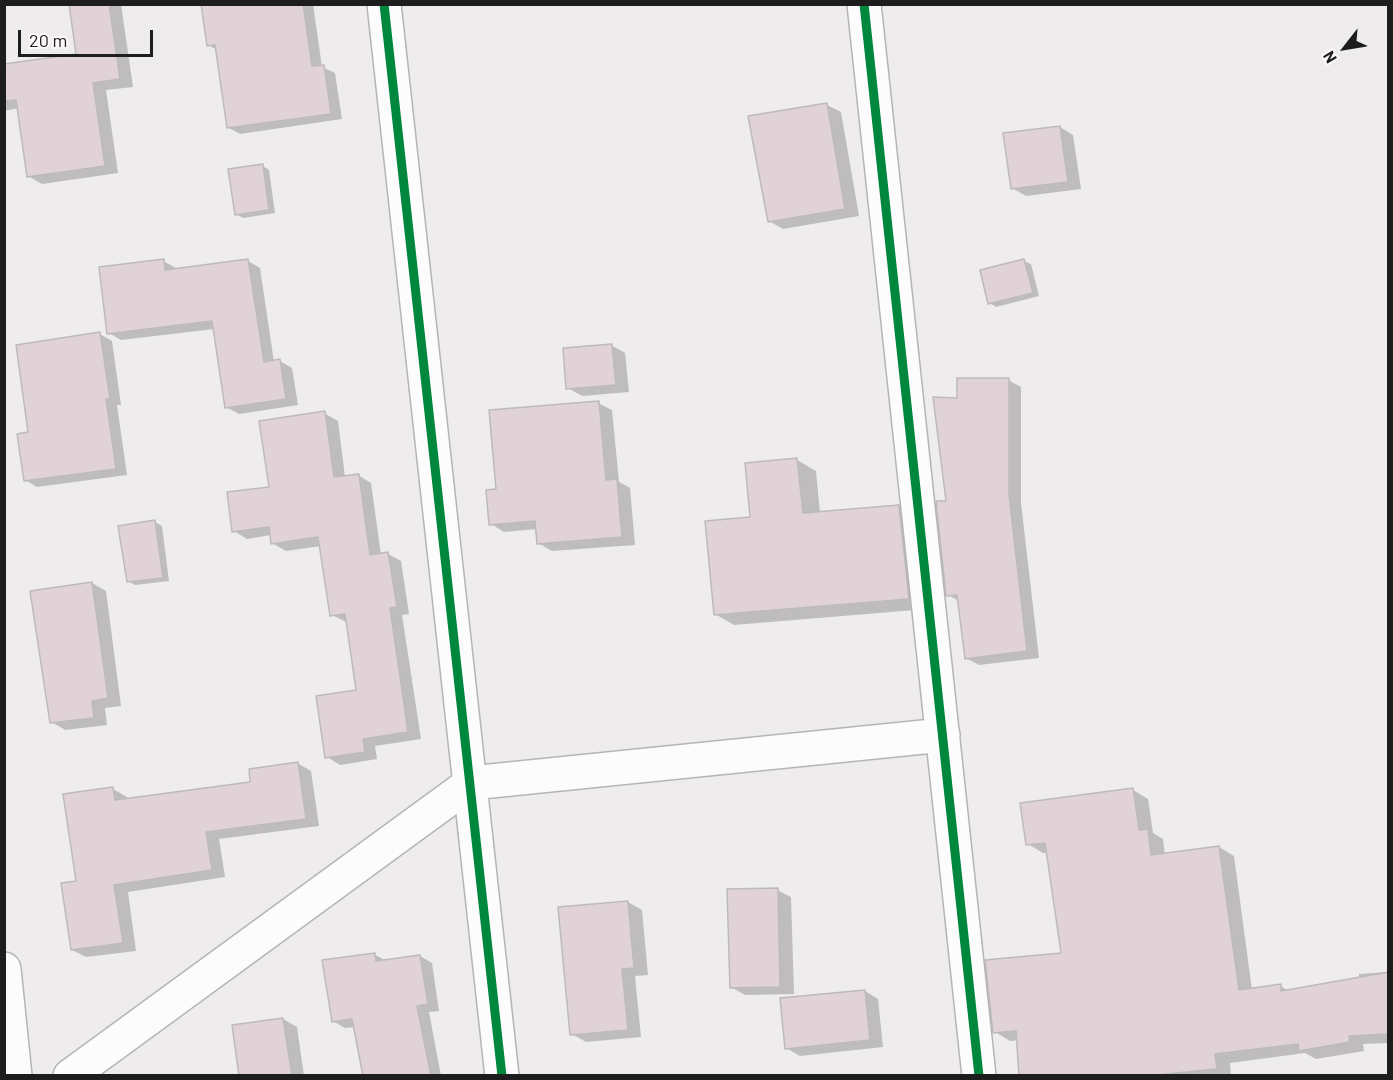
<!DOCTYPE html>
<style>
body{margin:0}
#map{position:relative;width:1393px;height:1080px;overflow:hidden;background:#eeeced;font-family:Barlow,sans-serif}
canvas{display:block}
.frame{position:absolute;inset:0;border:6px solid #1e1d1e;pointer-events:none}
.north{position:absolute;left:1315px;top:18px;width:60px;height:60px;-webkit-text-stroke:4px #fcf8fb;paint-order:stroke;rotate:239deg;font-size:16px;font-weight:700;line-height:24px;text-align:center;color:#1e1d1e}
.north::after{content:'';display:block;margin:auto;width:21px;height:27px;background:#1e1d1e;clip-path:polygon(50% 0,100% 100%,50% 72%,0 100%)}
.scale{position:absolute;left:18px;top:30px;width:135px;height:27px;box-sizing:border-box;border:3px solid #1e1d1e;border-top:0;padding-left:8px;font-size:18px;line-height:21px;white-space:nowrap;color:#1e1d1e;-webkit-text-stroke:4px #fcf8fb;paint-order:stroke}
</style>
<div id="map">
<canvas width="1393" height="1080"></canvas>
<div class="frame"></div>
<div class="north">N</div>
<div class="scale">20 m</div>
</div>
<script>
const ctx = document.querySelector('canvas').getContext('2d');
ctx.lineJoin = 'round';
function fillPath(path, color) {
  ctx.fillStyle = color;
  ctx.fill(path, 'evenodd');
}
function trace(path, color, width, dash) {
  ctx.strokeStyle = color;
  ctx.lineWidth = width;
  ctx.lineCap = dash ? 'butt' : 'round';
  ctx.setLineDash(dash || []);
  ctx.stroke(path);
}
fillPath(new Path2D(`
 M 70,4 L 121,4 L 133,87 L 106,90 L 118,173 L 42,184 L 28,176 L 19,108 L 4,111 L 4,66 L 78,55 Z
 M 202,4 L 313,4 L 322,67 L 335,73 L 342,119 L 240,134 L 229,128 L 217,50 L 208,45 Z
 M 827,105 L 841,112 L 859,216 L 783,229 L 769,221 Z
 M 1060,127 L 1073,135 L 1081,189 L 1026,196 L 1012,188 Z
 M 263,166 L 269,170 L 275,213 L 243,218 L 236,214 Z
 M 163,261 L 176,268 L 176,270 L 248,261 L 260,268 L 274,362 L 280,361 L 292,368 L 298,405 L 239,414 L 226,407 L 214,329 L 121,340 L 109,333 Z
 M 1024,261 L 1031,264 L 1039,296 L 996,307 L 990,303 Z
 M 100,334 L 112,341 L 121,405 L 117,405 L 127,475 L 37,487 L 25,480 L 30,433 Z
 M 611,345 L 625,353 L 629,392 L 582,396 L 568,388 Z
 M 1008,380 L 1021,387 L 1021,503 L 1039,658 L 979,665 L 966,658 L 959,601 L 948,595 L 947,502 L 958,399 Z
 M 598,403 L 612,410 L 619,482 L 630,488 L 635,545 L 552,551 L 538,543 L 537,529 L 504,532 L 491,524 L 498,490 Z
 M 324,413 L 338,421 L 345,477 L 358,475 L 371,483 L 381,555 L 388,554 L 401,561 L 409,614 L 402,615 L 421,739 L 375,746 L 377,759 L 340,765 L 327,757 L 357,692 L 348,623 L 332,615 L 321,546 L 286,551 L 272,543 L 271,535 L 247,539 L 234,531 L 270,488 Z
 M 797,460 L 816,471 L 820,513 L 898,506 L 918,517 L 927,609 L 734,625 L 715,614 L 752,518 Z
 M 155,522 L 162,526 L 169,581 L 135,585 L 128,581 Z
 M 92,583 L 106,591 L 121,706 L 105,708 L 107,725 L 65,730 L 52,722 Z
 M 297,763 L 311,771 L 319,826 L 219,839 L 225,877 L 128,892 L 136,951 L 86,957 L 72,950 L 77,882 L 113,789 L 127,797 L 127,800 L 252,783 Z
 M 1133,790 L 1148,799 L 1153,833 L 1163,839 L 1165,855 L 1219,847 L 1234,856 L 1252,990 L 1280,986 L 1289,991 L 1359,978 L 1359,974 L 1388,972 L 1388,1043 L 1363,1044 L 1364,1051 L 1316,1059 L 1305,1053 L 1230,1063 L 1231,1076 L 1021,1076 L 1018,1040 L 1010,1041 L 995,1032 L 1063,954 L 1048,852 L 1043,853 L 1028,844 Z
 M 777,890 L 791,897 L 794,994 L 745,995 L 731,987 Z
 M 628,902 L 642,910 L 648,975 L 635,976 L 641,1037 L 586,1042 L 572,1034 Z
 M 374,954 L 386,961 L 420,956 L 432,963 L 439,1011 L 429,1012 L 441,1076 L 364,1076 L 355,1027 L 345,1028 L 333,1021 Z
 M 865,991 L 878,999 L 883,1047 L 800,1056 L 786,1048 Z
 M 283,1019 L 297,1027 L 304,1076 L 240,1076 Z`), '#0003');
const building = new Path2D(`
 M 69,4 L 109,4 L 120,79 L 93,83 L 105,166 L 27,177 L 16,100 L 4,101 L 4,64 L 76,54 Z
 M 201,4 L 303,4 L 312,66 L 324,65 L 331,114 L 227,128 L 215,45 L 207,46 Z
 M 827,103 L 845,209 L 768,222 L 748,116 Z
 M 1060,126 L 1068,182 L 1011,189 L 1003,133 Z
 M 263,164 L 269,210 L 235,215 L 228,169 Z
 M 164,259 L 165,270 L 248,259 L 264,362 L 280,359 L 286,399 L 225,408 L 212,321 L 107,334 L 99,267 Z
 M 1024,259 L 1033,293 L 988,304 L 980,270 Z
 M 100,332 L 110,399 L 106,399 L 116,469 L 24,481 L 17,434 L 28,432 L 16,345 Z
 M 612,344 L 616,385 L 566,389 L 563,348 Z
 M 957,378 L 1009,378 L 1009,495 L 1027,651 L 965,659 L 957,595 L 946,596 L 936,501 L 946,501 L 933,397 L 957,398 Z
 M 599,401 L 606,480 L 617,479 L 622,537 L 537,544 L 535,521 L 489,525 L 486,490 L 496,489 L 489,410 Z
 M 325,411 L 334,477 L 359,474 L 370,555 L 388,552 L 397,607 L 390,608 L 408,732 L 363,739 L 365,752 L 325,758 L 316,696 L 356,690 L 345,614 L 330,616 L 318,537 L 271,544 L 269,527 L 232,532 L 227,492 L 269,487 L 259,421 Z
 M 797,458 L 803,513 L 899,505 L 909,599 L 714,615 L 705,521 L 750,517 L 745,463 Z
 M 155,520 L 163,578 L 127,582 L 118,526 Z
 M 92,582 L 108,698 L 92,701 L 94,718 L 50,723 L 30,591 Z
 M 298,762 L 306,819 L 206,832 L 212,870 L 114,885 L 123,943 L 71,950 L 61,883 L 76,881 L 63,794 L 113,787 L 115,800 L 250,782 L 249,769 Z
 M 1133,788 L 1139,830 L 1148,829 L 1151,855 L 1219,846 L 1239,990 L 1281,984 L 1281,991 L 1389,972 L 1389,1034 L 1349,1036 L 1350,1042 L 1299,1051 L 1298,1044 L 1215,1054 L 1217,1069 L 1146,1076 L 1019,1076 L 1016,1031 L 993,1033 L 985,960 L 1061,953 L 1045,843 L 1026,845 L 1020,803 Z
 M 778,888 L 780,987 L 730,988 L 727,889 Z
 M 628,901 L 634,968 L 622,969 L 628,1030 L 570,1035 L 558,907 Z
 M 375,953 L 376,961 L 420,955 L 428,1004 L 417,1006 L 431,1076 L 363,1076 L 352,1019 L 332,1022 L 322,960 Z
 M 865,990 L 870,1040 L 785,1049 L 780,998 Z
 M 283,1018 L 292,1076 L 239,1076 L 232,1025 Z`);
fillPath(building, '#e0d2d6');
trace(building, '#bcbabc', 1.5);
const street = new Path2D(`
 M 384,4 L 502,1076
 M 864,4 L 979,1076
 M 4,969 L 15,1076
 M 70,1076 L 471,783 L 943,735`);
trace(street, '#b6b4b5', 36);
trace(street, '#fcfcfc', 33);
trace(new Path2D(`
 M 384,4 L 502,1076
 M 864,4 L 979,1076`), '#00873e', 9);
</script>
